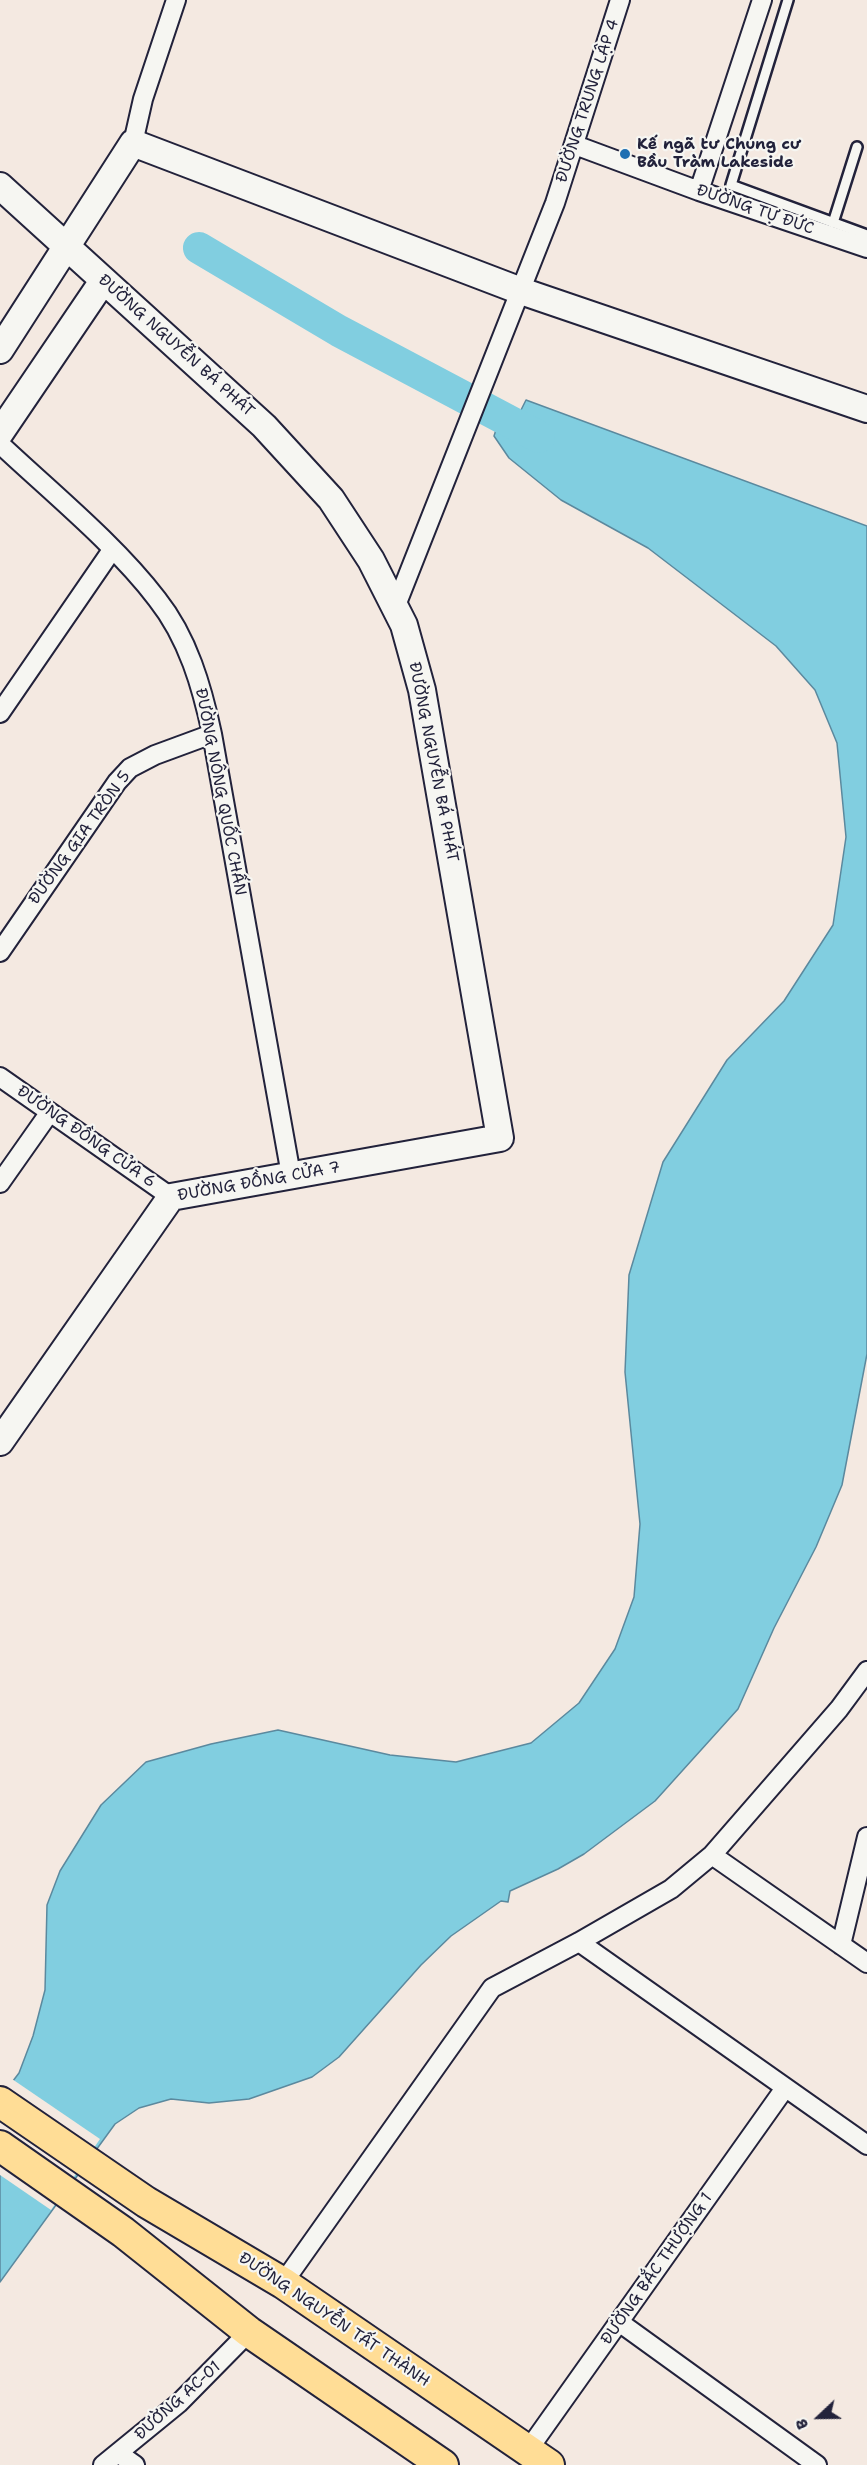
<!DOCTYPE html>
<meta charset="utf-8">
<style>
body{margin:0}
#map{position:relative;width:867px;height:2465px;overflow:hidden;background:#f4e9e1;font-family:"Shantell Sans",sans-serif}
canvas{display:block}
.north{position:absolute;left:789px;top:2387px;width:60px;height:60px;-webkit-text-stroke:4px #f6f6f2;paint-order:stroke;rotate:248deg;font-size:16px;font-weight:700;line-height:24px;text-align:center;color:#22223b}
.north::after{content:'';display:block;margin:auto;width:21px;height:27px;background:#22223b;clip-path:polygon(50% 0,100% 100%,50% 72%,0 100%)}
</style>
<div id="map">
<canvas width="867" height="2465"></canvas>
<div class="north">B</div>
</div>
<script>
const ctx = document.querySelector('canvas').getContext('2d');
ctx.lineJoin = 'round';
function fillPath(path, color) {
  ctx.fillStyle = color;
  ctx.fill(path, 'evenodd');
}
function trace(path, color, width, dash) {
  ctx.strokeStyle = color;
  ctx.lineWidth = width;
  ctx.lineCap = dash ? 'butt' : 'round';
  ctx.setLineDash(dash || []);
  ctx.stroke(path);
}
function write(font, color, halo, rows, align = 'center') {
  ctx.font = font + ' "Shantell Sans",sans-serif';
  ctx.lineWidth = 4.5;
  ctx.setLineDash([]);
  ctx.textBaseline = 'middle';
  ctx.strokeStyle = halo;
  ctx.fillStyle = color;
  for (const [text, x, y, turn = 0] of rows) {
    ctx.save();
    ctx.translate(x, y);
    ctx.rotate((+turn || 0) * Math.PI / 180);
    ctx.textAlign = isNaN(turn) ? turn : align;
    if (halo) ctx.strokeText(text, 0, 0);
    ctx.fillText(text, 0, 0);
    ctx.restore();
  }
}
const water = new Path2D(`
 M 526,400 L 867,526 L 867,1354 L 842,1485 L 816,1547 L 774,1628 L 738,1709 L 655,1801 L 584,1854 L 558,1869 L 510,1891 L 508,1902 L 501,1901 L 451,1936 L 421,1965 L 339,2057 L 312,2077 L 249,2099 L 209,2103 L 171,2099 L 139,2108 L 115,2124 L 0,2282 L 0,2098 L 19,2073 L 33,2036 L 45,1990 L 47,1905 L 60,1871 L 101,1805 L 146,1762 L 211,1744 L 278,1730 L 390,1755 L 456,1762 L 531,1743 L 579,1703 L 615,1649 L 634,1597 L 640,1524 L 625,1372 L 629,1275 L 663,1162 L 727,1060 L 784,1001 L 833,925 L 846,837 L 837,743 L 815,690 L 776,646 L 648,548 L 561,500 L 509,458 L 494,436 L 502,411 L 521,410 Z`);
fillPath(water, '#81cee0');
trace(water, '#5b899e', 1.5);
fillPath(new Path2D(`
 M 12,2079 L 100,2139 L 51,2210 L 0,2175 L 0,2096 Z`), '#f4e9e1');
trace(new Path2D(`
 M 199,248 L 339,331 L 539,437`), '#81cee0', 32);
const lane = new Path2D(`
 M 788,0 L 731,185 L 867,235
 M 833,223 L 857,147`);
const street = new Path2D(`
 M 133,143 L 143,99 L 176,0
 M 575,145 L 699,191 L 867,248
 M 699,191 L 762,0
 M 0,444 C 51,492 115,544 157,599 C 188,638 202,687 212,734 L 291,1175
 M 395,608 L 555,203 L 620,0
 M 0,713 L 112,550
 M 0,952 L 117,782 L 130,768 L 155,755 L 212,734
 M 0,1077 L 171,1197
 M 0,1183 L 50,1112
 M 712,1855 L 867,1963
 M 579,1942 L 867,2145
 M 841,1945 L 867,1837
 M 283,2283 L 492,1988 L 579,1942 L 671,1889 L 712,1855 L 839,1709 L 867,1671
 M 619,2322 L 817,2465
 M 528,2450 L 785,2088
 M 118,2453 L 135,2465
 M 103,2465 L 179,2403 L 249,2332`);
const secondary = new Path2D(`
 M 0,186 L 264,426 L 331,499 L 371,560 L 404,625 L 422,690 L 500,1138 L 171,1197 L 0,1442
 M 0,350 L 133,143 L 521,291 L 867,409
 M 0,433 L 103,281`);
const primary = new Path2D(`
 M 0,2102 L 146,2202 L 283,2283 L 549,2465
 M 0,2146 L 123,2232 L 249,2332 L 443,2465`);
trace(lane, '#22223b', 14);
trace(street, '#22223b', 22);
trace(secondary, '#22223b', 30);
trace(primary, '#22223b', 34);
trace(lane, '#f6f6f2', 9);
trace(street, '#f6f6f2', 18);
trace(secondary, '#f6f6f2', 26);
trace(primary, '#ffdd96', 30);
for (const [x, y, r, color] of [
 [625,154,6,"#1f6fb2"]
]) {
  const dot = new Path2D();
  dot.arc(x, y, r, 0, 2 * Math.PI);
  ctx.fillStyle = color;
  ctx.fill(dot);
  trace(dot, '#f6f6f2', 2);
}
write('16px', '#22223b', '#f6f6f2', [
 ["ĐƯỜNG TRUNG LẬP 4",588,101,-72],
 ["ĐƯỜNG TỰ ĐỨC",755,210,19],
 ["ĐƯỜNG NGUYỄN BÁ PHÁT",176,346,42],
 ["ĐƯỜNG NGUYỄN BÁ PHÁT",433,762,79],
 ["ĐƯỜNG NÔNG QUỐC CHẤN",220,792,79],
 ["ĐƯỜNG GIA TRÒN 5",80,838,-54],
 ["ĐƯỜNG ĐỒNG CỬA 6",86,1137,35],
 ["ĐƯỜNG ĐỒNG CỬA 7",259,1182,-10],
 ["ĐƯỜNG BẮC THƯỢNG 1",657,2269,-55],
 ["ĐƯỜNG NGUYỄN TẤT THÀNH",334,2320,34],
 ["ĐƯỜNG AC-01",178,2401,-42]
]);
write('bold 16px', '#22223b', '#f6f6f2', [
 ["Kế ngã tư Chung cư",637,145],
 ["Bầu Tràm Lakeside",637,163]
], 'left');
</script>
